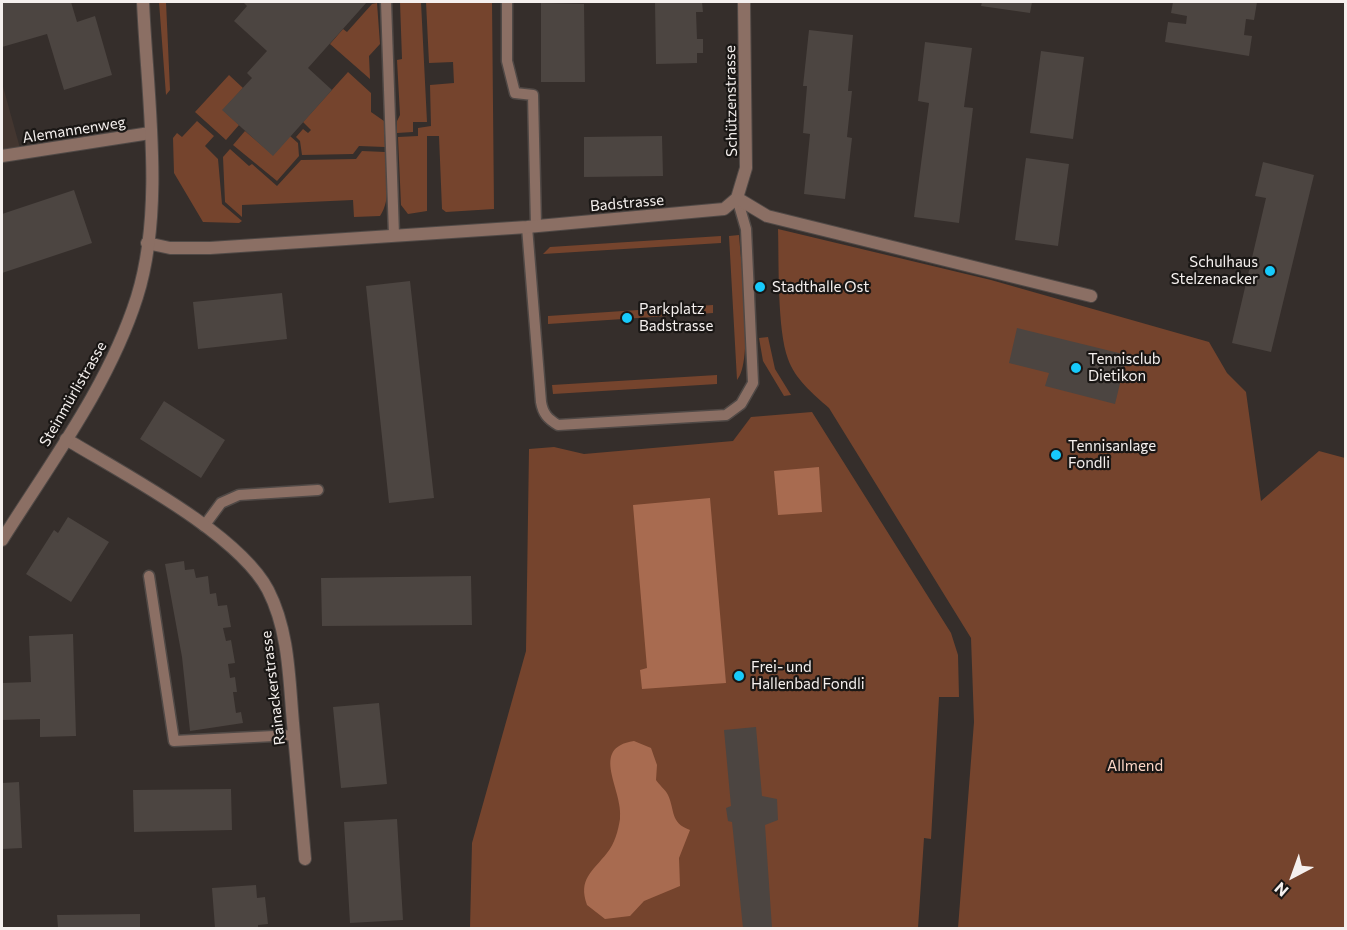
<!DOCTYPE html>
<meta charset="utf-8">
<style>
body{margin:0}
#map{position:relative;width:1347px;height:930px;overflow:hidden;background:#352e2b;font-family:Commissioner,sans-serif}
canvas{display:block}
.frame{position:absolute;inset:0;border:3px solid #f5f0ee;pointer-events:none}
.north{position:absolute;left:1263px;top:846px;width:60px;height:60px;-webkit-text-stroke:4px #1a1715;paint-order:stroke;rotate:221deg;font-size:16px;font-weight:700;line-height:24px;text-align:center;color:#f5f0ee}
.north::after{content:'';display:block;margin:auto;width:21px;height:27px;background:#f5f0ee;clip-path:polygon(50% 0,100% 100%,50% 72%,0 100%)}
</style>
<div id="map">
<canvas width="1347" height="930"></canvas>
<div class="frame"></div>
<div class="north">N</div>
</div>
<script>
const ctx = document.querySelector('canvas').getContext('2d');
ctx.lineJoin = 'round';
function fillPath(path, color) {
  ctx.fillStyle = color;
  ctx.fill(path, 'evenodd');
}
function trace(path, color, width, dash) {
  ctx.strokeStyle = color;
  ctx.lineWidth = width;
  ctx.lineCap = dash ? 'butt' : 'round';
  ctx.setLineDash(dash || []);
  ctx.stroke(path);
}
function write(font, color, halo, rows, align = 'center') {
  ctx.font = font + ' Commissioner,sans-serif';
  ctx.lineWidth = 4.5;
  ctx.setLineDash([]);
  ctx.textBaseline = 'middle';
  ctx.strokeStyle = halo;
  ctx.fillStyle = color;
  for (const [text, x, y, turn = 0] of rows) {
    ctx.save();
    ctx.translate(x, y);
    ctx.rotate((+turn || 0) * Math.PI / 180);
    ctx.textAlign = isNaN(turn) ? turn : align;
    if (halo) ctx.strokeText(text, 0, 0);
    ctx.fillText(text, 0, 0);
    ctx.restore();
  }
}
fillPath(new Path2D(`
 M 2,83 L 20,148 L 2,151 Z`), '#433630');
fillPath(new Path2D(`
 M 159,2 L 166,2 L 170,90 L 166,95 Z
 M 400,2 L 421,2 L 427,122 L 413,122 L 413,132 L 397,133 L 397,121 L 400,115 L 397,60 L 402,59 Z
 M 426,2 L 492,2 L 494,209 L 446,212 L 442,209 L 439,136 L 427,136 L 427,211 L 408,214 L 401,205 L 398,137 L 418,136 L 418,128 L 431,126 L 430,85 L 454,83 L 453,62 L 429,63 Z
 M 377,3 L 380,44 L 369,56 L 370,79 L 330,44 L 343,29 L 347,32 L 372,4 Z
 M 348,72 L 371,93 L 371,112 L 384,121 L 385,147 L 359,146 L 353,154 L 302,155 L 300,141 L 296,137 L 303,129 L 308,133 L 311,130 L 303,122 Z
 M 229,75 L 243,88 L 223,110 L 239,125 L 226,140 L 195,112 Z
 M 197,121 L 214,136 L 205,146 L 218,159 L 222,204 L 242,221 L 239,223 L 203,222 L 174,173 L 173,138 L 177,133 L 182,137 Z
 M 245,131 L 273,155 L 290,136 L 298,143 L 299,156 L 277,181 L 233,145 Z
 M 230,149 L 249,166 L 252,164 L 277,186 L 301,160 L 356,159 L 362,151 L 385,152 C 386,172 392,199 380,216 L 354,217 L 353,200 L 242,205 L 242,217 L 225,202 L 223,157 Z
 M 778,229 L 991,280 L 1209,342 L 1227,373 L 1246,392 L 1261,501 L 1319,451 L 1345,458 L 1345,928 L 958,928 L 974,722 L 971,638 L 829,408 C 813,394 795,379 788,359 C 777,330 779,262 778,229 Z
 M 739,235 C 741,263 754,362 737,380 L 729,236 Z
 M 721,236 L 721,243 L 543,254 L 550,247 Z
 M 713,305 L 713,313 L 548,324 L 548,316 Z
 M 768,337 L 775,369 L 791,395 L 784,396 L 763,361 L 759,338 Z
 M 717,375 L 717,384 L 553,394 L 552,385 Z
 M 812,412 L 951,633 L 958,655 L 959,697 L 939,697 L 931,839 L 924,838 L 918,928 L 470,928 L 472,843 L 526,651 L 529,449 L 554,447 L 584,454 L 733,441 L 751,417 Z`), '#75442d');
fillPath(new Path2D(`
 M 819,467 L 822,512 L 778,515 L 774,471 Z
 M 710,498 L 726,683 L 642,689 L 640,670 L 647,668 L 633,505 Z
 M 634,741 L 651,748 L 657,765 L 656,780 C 659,785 665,789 668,795 C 675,810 670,823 690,830 L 679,858 L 680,886 L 644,901 L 630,916 L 605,919 L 587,905 C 578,879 592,872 607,853 C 615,843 618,831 620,819 C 624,790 588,748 634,741 Z`), '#a86b50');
fillPath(new Path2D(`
 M 2,2 L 71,2 L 77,22 L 95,16 L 112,75 L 64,90 L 47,34 L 2,47 Z
 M 243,2 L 367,2 L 308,68 L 332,90 L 273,156 L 222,110 L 252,78 L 247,73 L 267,51 L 234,21 L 247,6 Z
 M 655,2 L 702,2 L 703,12 L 696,12 L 697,39 L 703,39 L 703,53 L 697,53 L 697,63 L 656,64 Z
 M 982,2 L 1032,2 L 1030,13 L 981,6 Z
 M 1173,2 L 1257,2 L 1254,20 L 1246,19 L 1244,35 L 1252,36 L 1249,56 L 1165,42 L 1168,22 L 1186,24 L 1187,16 L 1171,13 Z
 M 541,3 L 584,4 L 585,82 L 541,82 Z
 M 809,30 L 853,35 L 848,91 L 852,91 L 847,137 L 852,138 L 845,199 L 804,194 L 810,134 L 803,133 L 807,86 L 803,86 Z
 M 925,42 L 972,48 L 964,107 L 973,108 L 959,223 L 914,217 L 929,103 L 918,101 Z
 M 1041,51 L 1084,57 L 1073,139 L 1030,133 Z
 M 662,136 L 663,176 L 584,177 L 584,137 Z
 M 1026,158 L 1069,164 L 1058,246 L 1015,240 Z
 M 1263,162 L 1314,175 L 1271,352 L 1232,343 L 1266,198 L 1255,196 Z
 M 74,190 L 92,243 L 2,273 L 2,214 Z
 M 410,281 L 434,498 L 389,503 L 366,286 Z
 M 282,293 L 287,339 L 198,349 L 193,302 Z
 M 1017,328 L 1127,355 L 1115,404 L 1045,386 L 1049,373 L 1009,363 Z
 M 164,401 L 225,440 L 201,478 L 140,439 Z
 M 68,517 L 109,542 L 71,602 L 26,574 L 54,530 L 58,533 Z
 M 184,561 L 185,570 L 194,569 L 196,578 L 208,576 L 210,594 L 216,593 L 218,606 L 227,605 L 231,627 L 223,628 L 226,641 L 231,640 L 235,663 L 228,664 L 230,678 L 235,677 L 237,692 L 233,692 L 236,713 L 241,712 L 243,723 L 190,731 L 182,657 L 165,564 Z
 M 471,576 L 472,625 L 322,626 L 321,578 Z
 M 73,634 L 76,736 L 40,737 L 40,719 L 2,720 L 2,683 L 31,682 L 29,636 Z
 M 379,703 L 387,784 L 341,788 L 333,707 Z
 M 756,727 L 762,796 L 777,799 L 778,820 L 765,825 L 772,928 L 743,928 L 732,822 L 728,821 L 726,808 L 731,806 L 724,730 Z
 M 19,782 L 22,848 L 2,849 L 2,783 Z
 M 231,789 L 232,830 L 134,832 L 133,790 Z
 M 397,819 L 403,920 L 350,923 L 344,822 Z
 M 256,885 L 257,898 L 265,897 L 268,924 L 258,925 L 258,928 L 215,928 L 212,888 Z
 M 140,914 L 140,928 L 58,928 L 57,915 Z`), '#4c4541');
const service = new Path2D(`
 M 386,2 L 394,235
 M 507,2 L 507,61 L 515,93 L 533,95 L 536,226
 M 527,227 L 541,402 C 543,414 548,419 558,425 L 726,415 L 741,404 L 753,383 L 746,229 L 737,198
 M 204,526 L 221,503 L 239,495 L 318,490
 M 149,576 L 174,741 L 294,735`);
const pedestrian = new Path2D(`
 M 2,156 L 150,133`);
const minor = new Path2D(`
 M 737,198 L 767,216 L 1091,296
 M 147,243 L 170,248 L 210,248 L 527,227 L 724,209 L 737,198 L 746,168 L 744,2
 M 66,439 C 122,473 238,533 268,590 C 289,631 289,678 293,723 C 297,768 301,814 305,859`);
const tertiary = new Path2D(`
 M 2,540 C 51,462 109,385 137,297 C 165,208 147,94 143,2`);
trace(service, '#504946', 13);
trace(pedestrian, '#504946', 14);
trace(minor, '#504946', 14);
trace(tertiary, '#504946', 14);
trace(service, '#8b6f64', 10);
trace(pedestrian, '#8b6f64', 12);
trace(minor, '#8b6f64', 12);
trace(tertiary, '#8b6f64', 12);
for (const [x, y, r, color] of [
 [1270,271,6,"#17cafb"],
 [760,287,6,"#17cafb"],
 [627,318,6,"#17cafb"],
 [1076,368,6,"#17cafb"],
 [1056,455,6,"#17cafb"],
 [739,676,6,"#17cafb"]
]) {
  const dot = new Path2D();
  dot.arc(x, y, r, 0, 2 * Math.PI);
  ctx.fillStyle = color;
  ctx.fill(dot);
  trace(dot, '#1a1715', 2);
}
write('15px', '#f5f0ee', '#1a1715', [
 ["Schützenstrasse",731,101,-91],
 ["Alemannenweg",74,130,-9],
 ["Badstrasse",627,203,-5],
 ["Steinmürlistrasse",73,394,-60],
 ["Rainackerstrasse",273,688,-97]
]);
write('15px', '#f5f0ee', '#1a1715', [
 ["Schulhaus",1258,262,"right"],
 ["Stelzenacker",1258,279,"right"],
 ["Stadthalle Ost",772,287],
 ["Parkplatz",639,309],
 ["Badstrasse",639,326],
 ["Tennisclub",1088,359],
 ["Dietikon",1088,376],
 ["Tennisanlage",1068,446],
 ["Fondli",1068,463],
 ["Frei- und",751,667],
 ["Hallenbad Fondli",751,684]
], 'left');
write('15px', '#fcd6c6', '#1a1715', [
 ["Allmend",1135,766]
]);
</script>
